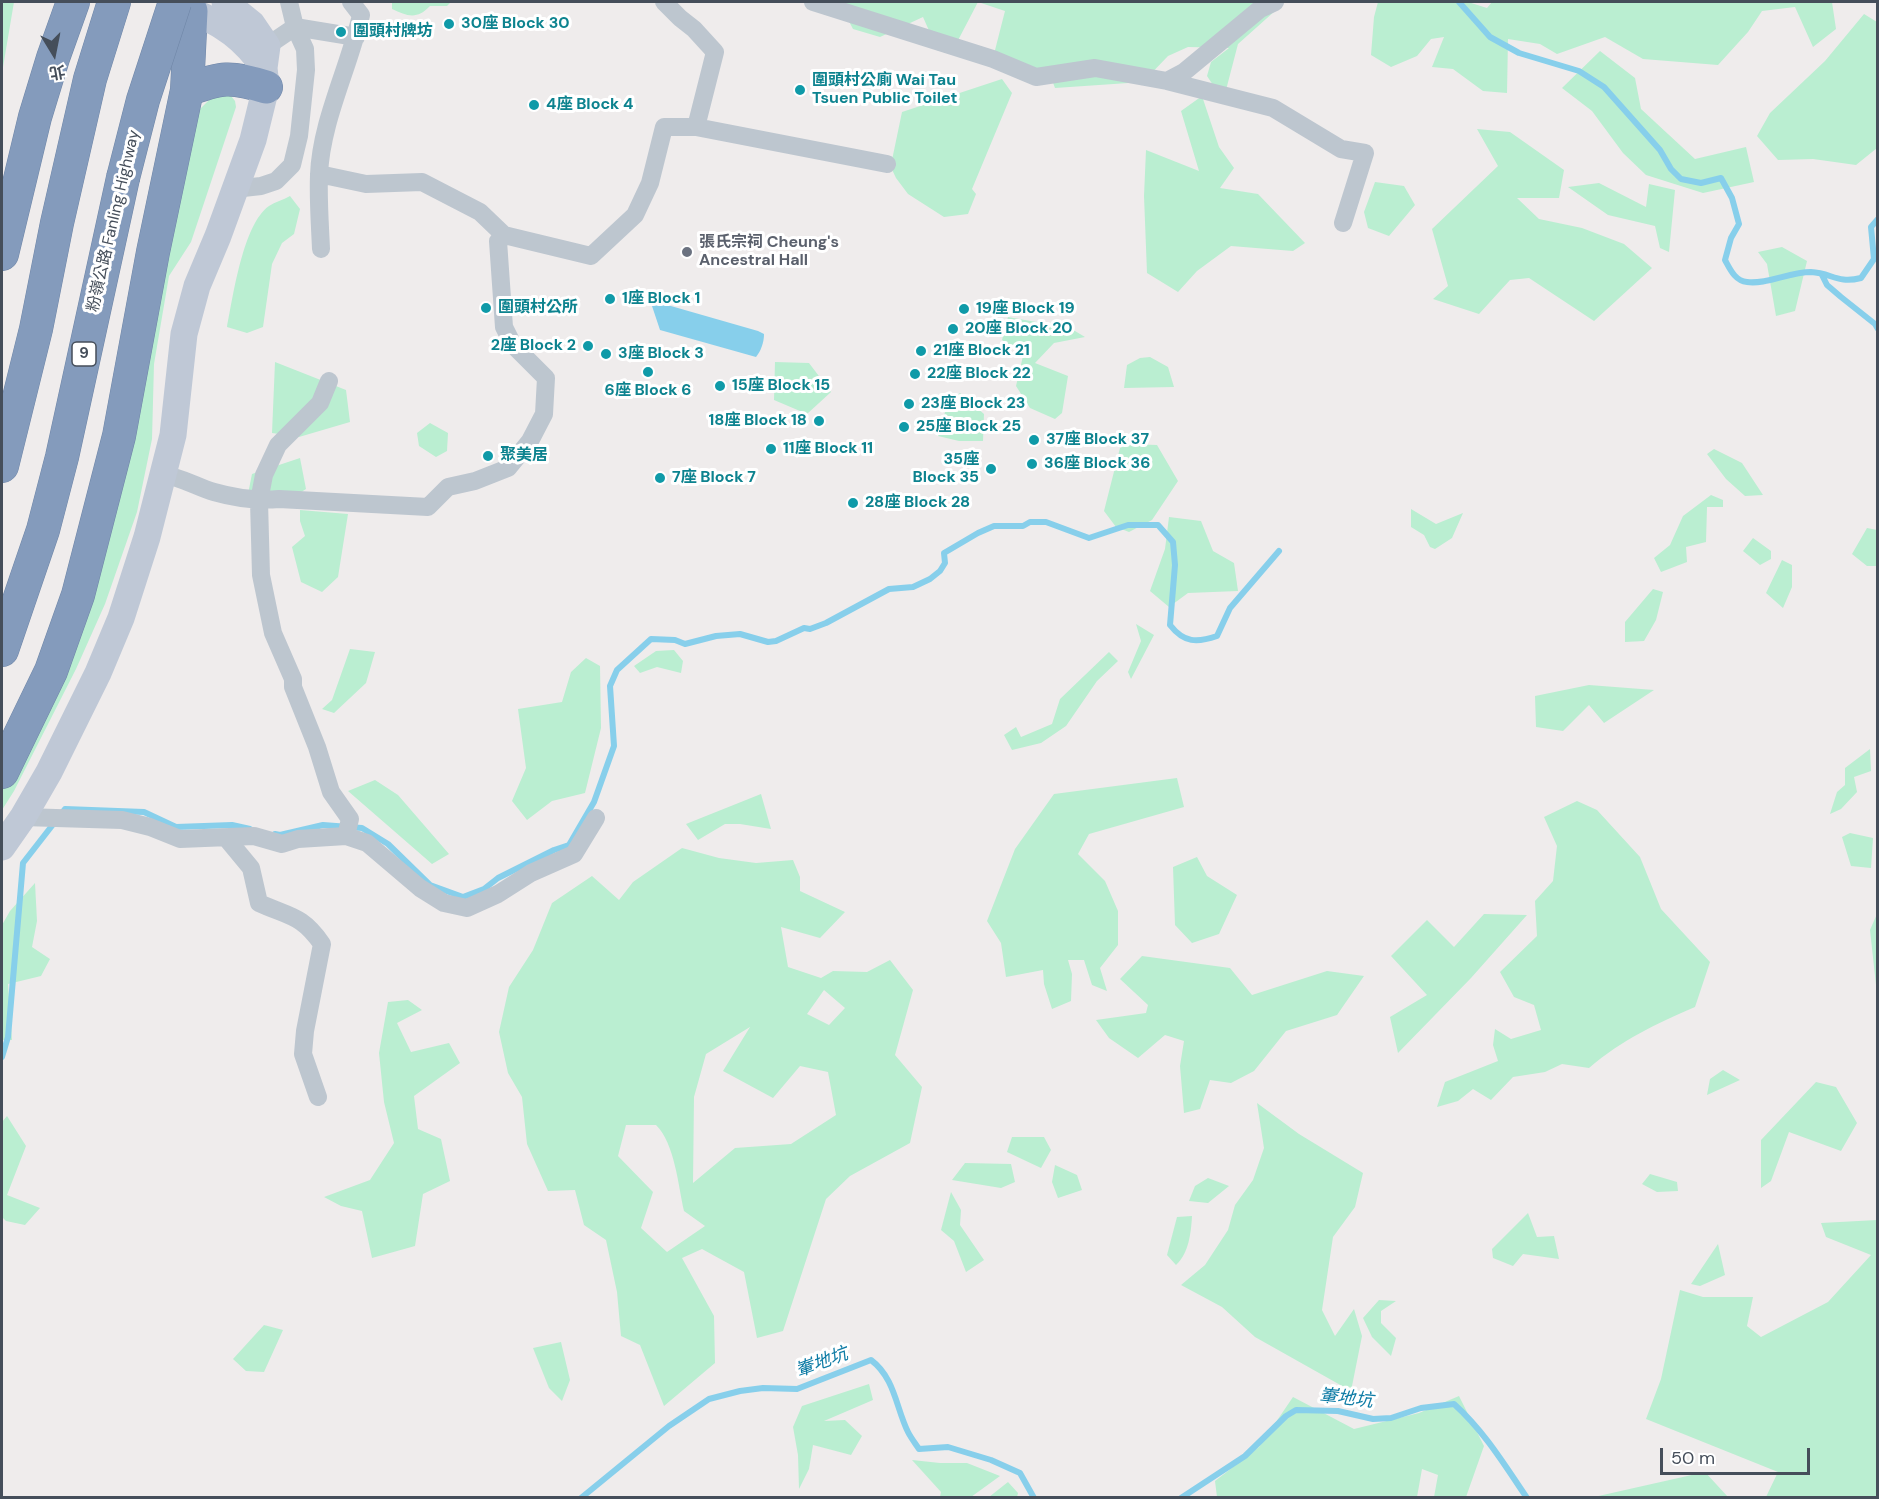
<!DOCTYPE html>
<meta charset="utf-8">
<style>
body{margin:0}
#map{position:relative;width:1879px;height:1499px;overflow:hidden;background:#efecec;font-family:"DM Sans","Noto Sans TC",sans-serif}
canvas{display:block}
.frame{position:absolute;inset:0;border:3px solid #454e5a;pointer-events:none}
.north{position:absolute;left:24px;top:24px;width:60px;height:60px;-webkit-text-stroke:4px #fff;paint-order:stroke;rotate:170deg;font-size:16px;font-weight:700;line-height:24px;text-align:center;color:#454e5a}
.north::after{content:'';display:block;margin:auto;width:21px;height:27px;background:#454e5a;clip-path:polygon(50% 0,100% 100%,50% 72%,0 100%)}
.scale{position:absolute;left:1660px;top:1448px;width:150px;height:27px;box-sizing:border-box;border:3px solid #454e5a;border-top:0;padding-left:8px;font-size:18px;line-height:21px;white-space:nowrap;color:#454e5a;-webkit-text-stroke:4px #fff;paint-order:stroke}
</style>
<div id="map">
<canvas width="1879" height="1499"></canvas>
<div class="frame"></div>
<div class="north">北</div>
<div class="scale">50 m</div>
</div>
<script>
const ctx = document.querySelector('canvas').getContext('2d');
ctx.lineJoin = 'round';
function fillPath(path, color) {
  ctx.fillStyle = color;
  ctx.fill(path, 'evenodd');
}
function trace(path, color, width, dash) {
  ctx.strokeStyle = color;
  ctx.lineWidth = width;
  ctx.lineCap = dash ? 'butt' : 'round';
  ctx.setLineDash(dash || []);
  ctx.stroke(path);
}
function write(font, color, halo, rows, align = 'center') {
  ctx.font = font + ' "DM Sans","Noto Sans TC",sans-serif';
  ctx.lineWidth = 6;
  ctx.setLineDash([]);
  ctx.textBaseline = 'middle';
  ctx.strokeStyle = halo;
  ctx.fillStyle = color;
  for (const [text, x, y, turn = 0] of rows) {
    ctx.save();
    ctx.translate(x, y);
    ctx.rotate((+turn || 0) * Math.PI / 180);
    ctx.textAlign = isNaN(turn) ? turn : align;
    if (halo) ctx.strokeText(text, 0, 0);
    ctx.fillText(text, 0, 0);
    ctx.restore();
  }
}
fillPath(new Path2D(`
 M 2,2 L 14,2 L 2,73 Z
 M 392,2 L 451,2 L 447,6 L 430,6 C 417,20 407,16 392,9 Z
 M 839,2 L 1285,2 L 1238,44 L 1226,90 L 1213,85 L 1207,76 L 1211,62 L 1229,48 L 1188,47 L 1168,56 L 1143,82 L 1055,88 L 1049,72 L 993,58 L 1005,11 L 978,2 L 954,48 L 938,51 L 923,17 L 880,37 L 853,29 Z
 M 1378,2 L 1468,2 L 1487,8 L 1492,2 L 1832,2 L 1836,29 L 1813,47 L 1795,7 L 1762,11 L 1748,32 L 1718,65 L 1643,59 L 1605,37 L 1557,54 L 1540,44 L 1508,39 L 1507,93 L 1483,91 L 1453,69 L 1432,67 L 1444,37 L 1431,39 L 1417,56 L 1391,67 L 1371,55 L 1374,17 Z
 M 1864,14 L 1877,22 L 1877,148 L 1856,165 L 1813,159 L 1778,160 L 1757,136 L 1770,113 L 1825,61 Z
 M 1600,51 L 1635,78 L 1641,109 L 1695,159 L 1746,147 L 1754,182 L 1703,193 L 1646,175 L 1623,153 L 1592,111 L 1562,88 Z
 M 1002,79 L 1012,93 L 972,189 L 976,194 L 968,214 L 944,217 L 908,194 L 896,178 L 888,161 L 892,160 L 902,112 Z
 M 222,95 L 231,96 L 235,101 L 236,107 L 191,242 L 169,276 L 154,364 L 152,439 L 137,512 L 105,604 L 76,669 L 14,791 L 2,810 L 2,784 L 63,664 L 197,112 L 209,100 Z
 M 1202,96 L 1219,147 L 1234,168 L 1220,188 L 1258,194 L 1305,243 L 1293,251 L 1231,246 L 1197,271 L 1178,292 L 1147,273 L 1144,196 L 1146,150 L 1199,171 L 1181,111 Z
 M 1477,129 L 1510,132 L 1564,170 L 1559,198 L 1517,198 L 1539,219 L 1582,228 L 1624,244 L 1652,268 L 1594,321 L 1529,278 L 1510,280 L 1479,314 L 1433,299 L 1448,286 L 1432,229 L 1498,166 Z
 M 1375,182 L 1404,186 L 1415,205 L 1389,236 L 1368,228 L 1364,212 Z
 M 1599,183 L 1646,207 L 1649,184 L 1675,190 L 1669,252 L 1660,248 L 1655,226 L 1608,215 L 1568,187 Z
 M 290,196 L 300,209 L 294,234 L 282,243 L 272,264 L 263,327 L 247,333 L 227,327 C 233,297 243,224 269,206 C 275,202 283,200 290,196 Z
 M 1782,247 L 1807,261 L 1795,311 L 1776,316 L 1767,264 L 1758,252 Z
 M 1008,317 L 1070,328 L 1085,337 L 1054,343 L 1035,363 L 1068,376 L 1062,413 L 1055,419 L 1030,408 L 1016,386 L 1023,356 L 1002,340 Z
 M 1150,357 L 1168,367 L 1174,387 L 1124,388 L 1127,365 L 1140,358 Z
 M 275,362 L 346,390 L 350,422 L 299,437 L 272,433 Z
 M 775,362 L 809,363 L 831,392 L 807,414 L 774,400 Z
 M 960,393 L 984,414 L 983,441 L 959,441 L 938,436 L 948,402 Z
 M 430,423 L 448,433 L 447,451 L 436,457 L 419,446 L 417,433 Z
 M 1129,444 L 1157,445 L 1178,481 L 1152,520 L 1129,532 L 1116,527 L 1104,511 L 1120,448 Z
 M 1714,449 L 1742,463 L 1763,495 L 1745,496 L 1726,479 L 1707,454 Z
 M 300,458 L 306,489 L 279,506 L 248,494 L 252,474 Z
 M 1711,495 L 1723,500 L 1723,507 L 1707,507 L 1706,542 L 1686,547 L 1687,562 L 1661,572 L 1654,558 L 1670,545 L 1683,516 Z
 M 1411,509 L 1436,524 L 1463,513 L 1452,538 L 1435,549 L 1430,547 L 1424,535 L 1411,527 Z
 M 300,510 L 348,514 L 338,577 L 322,592 L 301,582 L 292,547 L 305,536 L 300,521 Z
 M 1169,517 L 1201,521 L 1213,551 L 1234,563 L 1238,591 L 1188,593 L 1169,607 L 1150,591 L 1165,549 Z
 M 1867,528 L 1877,530 L 1877,566 L 1867,566 L 1852,554 Z
 M 1753,538 L 1771,551 L 1771,559 L 1760,565 L 1743,551 Z
 M 1782,560 L 1792,565 L 1792,587 L 1783,608 L 1766,593 Z
 M 1653,589 L 1663,592 L 1656,620 L 1644,641 L 1625,642 L 1625,622 Z
 M 1136,624 L 1154,635 L 1131,679 L 1128,672 L 1141,641 Z
 M 350,649 L 375,652 L 366,683 L 334,713 L 322,709 L 332,700 Z
 M 674,650 L 683,661 L 681,673 L 657,667 L 640,673 L 634,666 L 656,651 Z
 M 1109,652 L 1118,661 L 1097,681 L 1066,726 L 1041,743 L 1012,750 L 1004,735 L 1016,727 L 1021,737 L 1052,724 L 1060,699 Z
 M 586,658 L 600,666 L 601,728 L 585,793 L 552,801 L 527,820 L 512,801 L 526,768 L 518,709 L 562,702 L 571,672 Z
 M 1589,685 L 1654,690 L 1604,723 L 1589,705 L 1563,731 L 1536,727 L 1535,696 Z
 M 1870,749 L 1871,771 L 1854,777 L 1857,792 L 1841,809 L 1830,814 L 1837,792 L 1845,785 L 1845,768 Z
 M 1177,778 L 1184,807 L 1089,834 L 1078,854 L 1105,881 L 1118,911 L 1118,945 L 1100,968 L 1107,991 L 1092,985 L 1084,960 L 1068,960 L 1072,974 L 1071,1001 L 1052,1009 L 1044,984 L 1043,970 L 1006,977 L 1001,943 L 987,921 L 1015,849 L 1054,794 Z
 M 375,780 L 398,795 L 449,854 L 432,864 L 348,791 Z
 M 761,794 L 771,829 L 740,824 L 725,824 L 698,840 L 686,824 Z
 M 1577,801 L 1597,810 L 1640,857 L 1661,909 L 1710,962 L 1695,1007 C 1654,1025 1623,1039 1589,1068 L 1562,1064 L 1545,1072 L 1513,1077 L 1491,1100 L 1473,1089 L 1458,1101 L 1437,1107 L 1445,1082 L 1498,1061 L 1493,1045 L 1495,1029 L 1511,1039 L 1541,1030 L 1534,1005 L 1514,997 L 1500,972 L 1537,936 L 1535,901 L 1553,881 L 1557,846 L 1544,817 Z
 M 1850,833 L 1873,838 L 1871,868 L 1851,866 L 1842,837 Z
 M 682,848 L 719,858 L 756,863 L 793,860 L 800,877 L 800,891 L 845,912 L 820,938 L 781,927 L 788,967 L 821,978 L 833,971 L 867,972 L 890,960 L 913,990 L 895,1055 L 922,1087 L 910,1143 L 850,1176 L 826,1199 L 783,1331 L 757,1338 L 744,1272 L 702,1249 L 682,1258 L 714,1316 L 715,1363 L 664,1406 L 640,1345 L 621,1336 L 617,1292 L 606,1240 L 584,1225 L 575,1190 L 548,1191 L 527,1144 L 522,1097 L 508,1073 L 499,1032 L 509,987 L 533,950 L 552,903 L 592,876 L 619,900 L 633,882 ZM 824,990 L 845,1008 L 829,1025 L 807,1014 ZM 750,1027 L 723,1071 L 773,1098 L 800,1066 L 828,1072 L 836,1115 L 791,1144 L 735,1148 L 693,1183 L 694,1097 L 706,1054 ZM 626,1125 L 656,1125 C 675,1144 678,1185 684,1211 L 705,1226 L 667,1252 L 641,1228 L 653,1192 L 618,1156 Z
 M 1197,857 L 1207,876 L 1237,895 L 1219,934 L 1192,943 L 1175,925 L 1173,867 Z
 M 35,883 L 37,921 L 32,947 L 50,959 L 41,976 L 8,984 L 12,1040 L 2,1040 L 2,925 L 10,911 Z
 M 1484,914 L 1527,915 L 1471,978 L 1398,1053 L 1390,1017 L 1427,995 L 1391,956 L 1427,920 L 1454,947 Z
 M 1877,914 L 1877,994 L 1870,930 Z
 M 1142,956 L 1230,968 L 1252,995 L 1327,971 L 1364,976 L 1337,1015 L 1286,1031 L 1254,1071 L 1231,1083 L 1210,1080 L 1200,1109 L 1184,1113 L 1180,1066 L 1184,1041 L 1165,1035 L 1138,1058 L 1109,1038 L 1096,1020 L 1146,1013 L 1148,1005 L 1120,979 Z
 M 408,1000 L 422,1010 L 397,1023 L 411,1052 L 449,1043 L 460,1063 L 414,1096 L 418,1129 L 441,1139 L 450,1181 L 423,1194 L 415,1246 L 372,1258 L 362,1211 L 341,1206 L 324,1197 L 370,1180 L 394,1143 L 384,1102 L 379,1053 L 388,1002 Z
 M 1723,1070 L 1740,1080 L 1707,1095 L 1710,1079 Z
 M 1816,1082 L 1836,1087 L 1857,1123 L 1841,1151 L 1789,1132 L 1771,1181 L 1761,1188 L 1761,1140 Z
 M 1257,1103 L 1299,1134 L 1363,1173 L 1355,1207 L 1333,1237 L 1322,1310 L 1335,1336 L 1354,1309 L 1362,1336 L 1351,1391 L 1255,1337 L 1222,1307 L 1181,1285 L 1205,1265 L 1228,1230 L 1235,1205 L 1253,1180 L 1264,1148 Z
 M 7,1116 L 26,1146 L 7,1195 L 40,1208 L 25,1225 L 6,1221 L 2,1217 L 2,1122 Z
 M 1012,1137 L 1044,1137 L 1051,1150 L 1041,1168 L 1007,1152 Z
 M 965,1163 L 1011,1164 L 1015,1182 L 1001,1188 L 952,1180 Z
 M 1055,1165 L 1077,1175 L 1082,1190 L 1058,1198 L 1052,1182 Z
 M 1650,1174 L 1677,1182 L 1678,1191 L 1657,1192 L 1642,1184 Z
 M 1208,1178 L 1229,1186 L 1208,1203 L 1189,1201 L 1195,1186 Z
 M 951,1192 L 961,1210 L 960,1225 L 984,1260 L 966,1272 L 954,1241 L 941,1230 Z
 M 1528,1213 L 1537,1237 L 1554,1236 L 1559,1259 L 1523,1254 L 1513,1266 L 1493,1258 L 1492,1249 Z
 M 1192,1216 C 1191,1233 1189,1253 1176,1265 L 1167,1255 L 1177,1217 Z
 M 1877,1220 L 1877,1497 L 1766,1497 L 1778,1472 L 1646,1419 L 1661,1379 L 1680,1290 L 1703,1297 L 1753,1297 L 1747,1326 L 1761,1337 L 1828,1302 L 1871,1255 L 1826,1237 L 1821,1223 Z
 M 1718,1244 L 1725,1275 L 1700,1286 L 1691,1284 Z
 M 1379,1300 L 1396,1301 L 1381,1311 L 1381,1323 L 1396,1338 L 1391,1356 L 1372,1337 L 1363,1318 Z
 M 264,1325 L 283,1330 L 264,1372 L 246,1371 L 233,1359 Z
 M 561,1342 L 570,1380 L 562,1401 L 549,1388 L 533,1348 Z
 M 869,1384 L 873,1400 L 824,1421 L 845,1420 L 862,1436 L 851,1455 L 813,1445 L 809,1469 L 799,1489 L 798,1455 L 793,1427 L 802,1406 Z
 M 1459,1396 L 1484,1446 L 1466,1497 L 1434,1497 L 1438,1475 L 1422,1469 L 1417,1497 L 1217,1497 L 1215,1481 L 1259,1447 L 1293,1397 L 1354,1429 L 1419,1413 Z
 M 912,1460 L 940,1463 L 967,1463 L 1000,1476 L 971,1497 L 940,1497 L 941,1492 Z
 M 1705,1472 L 1728,1497 L 1594,1497 Z
 M 1008,1482 L 1018,1493 L 1017,1497 L 989,1497 Z`), '#baeed1');
fillPath(new Path2D(`
 M 650,300 L 758,331 L 764,334 C 764,342 761,351 756,357 L 660,330 Z`), '#87cfeb');
trace(new Path2D(`
 M 1459,2 L 1490,37 L 1519,53 L 1579,71 L 1604,87 L 1660,150 L 1671,169 L 1681,179 L 1701,183 L 1721,178 L 1732,198 L 1739,224 L 1731,238 L 1725,260 C 1730,269 1735,281 1747,282 C 1765,285 1790,272 1811,272 C 1832,273 1837,284 1861,278 L 1874,259 L 1871,227 L 1878,219
 M 1822,275 L 1827,285 L 1841,297 L 1875,324 L 1878,329
 M 275,834 L 280,835 L 323,825 L 362,828 L 388,844 L 430,885 L 463,897 L 484,889 L 498,878 L 554,850 L 569,845 L 594,802 L 614,746 L 610,686 L 617,670 L 651,639 L 675,640 L 685,644 L 716,636 L 740,634 L 768,642 L 776,641 L 804,628 L 810,629 L 826,623 L 889,589 L 913,587 L 930,579 L 940,571 L 945,563 L 944,553 L 978,533 L 994,526 L 1023,526 L 1030,522 L 1046,522 L 1089,538 L 1128,525 L 1158,525 L 1173,542 L 1175,565 L 1170,625 C 1184,643 1197,643 1217,636 L 1230,608 L 1279,551
 M 2,1057 L 8,1037 L 23,863 L 65,809 L 144,812 L 176,827 L 232,825 L 250,829
 M 581,1498 L 669,1426 L 709,1399 L 740,1391 L 763,1388 L 797,1389 L 871,1360 C 895,1378 896,1408 908,1432 C 911,1438 915,1443 919,1449 L 948,1447 L 991,1460 L 1020,1473 L 1034,1498
 M 1181,1498 L 1245,1456 L 1286,1416 L 1296,1410 L 1338,1411 L 1373,1419 L 1391,1418 L 1421,1408 L 1454,1404 C 1484,1431 1504,1464 1527,1498`), '#87cfeb', 6);
const highway = new Path2D(`
 M 187,90 C 221,77 231,76 266,87
 M 2,254 L 35,117 L 53,58 L 73,2
 M 2,466 L 36,329 L 57,223 L 90,79 L 114,2
 M 2,650 L 43,530 L 62,457 L 123,178
 M 2,772 L 51,671 L 78,595 L 119,436 L 153,252 L 187,90 L 191,11`);
trace(highway, '#6f86a7', 34);
trace(new Path2D(`
 M 664,2 L 680,18 L 694,29 L 715,52 L 696,127 L 887,164
 M 813,2 L 993,59 L 1036,77 L 1095,68 L 1167,81 L 1273,108 L 1341,149 L 1365,153 L 1343,223
 M 267,46 L 295,27 L 356,37
 M 1167,81 L 1184,72 L 1260,9 L 1275,2
 M 319,174 L 366,184 L 422,182 L 480,212 L 504,235 L 591,256 L 635,215 L 650,183 L 664,127 L 696,127
 M 234,189 L 261,186 L 276,181 L 292,165 L 299,136 L 306,70 L 305,49 L 295,27 L 289,2
 M 321,249 C 320,225 318,200 319,175 C 321,121 349,68 361,15 L 351,2
 M 329,381 L 320,403 L 278,445 L 264,475 L 259,501 L 261,575 L 273,633 L 293,679 L 293,687 L 317,747 L 331,792 L 350,819 L 346,836
 M 164,475 C 181,477 197,487 214,492 C 235,498 257,501 279,499 L 428,507 L 448,487 L 475,481 L 508,468 L 530,441 L 544,414 L 546,378 L 513,345 L 504,327 L 498,241 L 504,235
 M 23,817 L 122,820 L 150,827 L 180,839 L 254,836 L 282,844 L 298,839 L 346,836 L 367,843 L 420,888 L 444,903 L 467,908 L 498,894 L 531,873 L 574,854 L 596,818
 M 227,839 L 251,868 L 259,903 C 290,917 302,915 322,944 L 305,1031 L 303,1054 L 318,1097`), '#bdc6cf', 18);
trace(new Path2D(`
 M 173,3 C 208,18 233,27 257,58
 M 2,847 L 23,817 L 49,772 L 98,673 L 121,618 L 147,537 L 173,435 L 184,334 L 197,286 L 218,236 L 253,140 L 266,87 L 264,68 L 267,46 L 252,24 L 225,2`), '#bfc8d6', 27);
trace(highway, '#849bbc', 33);
const highwayBridge = new Path2D(`
 M 123,178 L 143,100 L 175,2`);
trace(highwayBridge, '#6f86a7', 34, []);
trace(highwayBridge, '#849bbc', 33);
for (const [x, y, r, color] of [
 [449,24,6,"#0f9aa8"],
 [341,32,6,"#0f9aa8"],
 [800,90,6,"#0f9aa8"],
 [534,105,6,"#0f9aa8"],
 [687,252,6,"#6b7280"],
 [610,299,6,"#0f9aa8"],
 [486,308,6,"#0f9aa8"],
 [964,309,6,"#0f9aa8"],
 [953,329,6,"#0f9aa8"],
 [588,346,6,"#0f9aa8"],
 [921,351,6,"#0f9aa8"],
 [606,354,6,"#0f9aa8"],
 [648,372,6,"#0f9aa8"],
 [915,374,6,"#0f9aa8"],
 [720,386,6,"#0f9aa8"],
 [909,404,6,"#0f9aa8"],
 [819,421,6,"#0f9aa8"],
 [904,427,6,"#0f9aa8"],
 [1034,440,6,"#0f9aa8"],
 [771,449,6,"#0f9aa8"],
 [488,456,6,"#0f9aa8"],
 [1032,464,6,"#0f9aa8"],
 [991,469,6,"#0f9aa8"],
 [660,478,6,"#0f9aa8"],
 [853,503,6,"#0f9aa8"]
]) {
  const dot = new Path2D();
  dot.arc(x, y, r, 0, 2 * Math.PI);
  ctx.fillStyle = color;
  ctx.fill(dot);
  trace(dot, '#fff', 2);
}
for (const [x, y, w] of [
 [84,354,24]
]) {
  const box = new Path2D();
  box.roundRect(x - w / 2, y - 12, w, 24, 4.5);
  ctx.fillStyle = '#fff';
  ctx.fill(box);
  trace(box, '#454e5a', 1.5);
}
write('bold 15px', '#454e5a', null, [
 ["9",84,354]
]);
write('bold 16px', '#0d838f', '#fff', [
 ["30座 Block 30",461,24],
 ["圍頭村牌坊",353,32],
 ["圍頭村公廁 Wai Tau",812,81],
 ["Tsuen Public Toilet",812,99],
 ["4座 Block 4",546,105],
 ["1座 Block 1",622,299],
 ["圍頭村公所",498,308],
 ["19座 Block 19",976,309],
 ["20座 Block 20",965,329],
 ["2座 Block 2",576,346,"right"],
 ["21座 Block 21",933,351],
 ["3座 Block 3",618,354],
 ["22座 Block 22",927,374],
 ["15座 Block 15",732,386],
 ["6座 Block 6",648,391,"center"],
 ["23座 Block 23",921,404],
 ["18座 Block 18",807,421,"right"],
 ["25座 Block 25",916,427],
 ["37座 Block 37",1046,440],
 ["11座 Block 11",783,449],
 ["聚美居",500,456],
 ["35座",979,460,"right"],
 ["Block 35",979,478,"right"],
 ["36座 Block 36",1044,464],
 ["7座 Block 7",672,478],
 ["28座 Block 28",865,503]
], 'left');
write('16px', '#454e5a', '#fff', [
 ["粉嶺公路 Fanling Highway",114,221,-77]
]);
write('bold 16px', '#5b616d', '#fff', [
 ["張氏宗祠 Cheung's",699,243],
 ["Ancestral Hall",699,261]
], 'left');
write('italic 18px', '#0d7ba5', '#fff', [
 ["輋地坑",822,1363,-20],
 ["輋地坑",1346,1399,6]
]);
</script>
